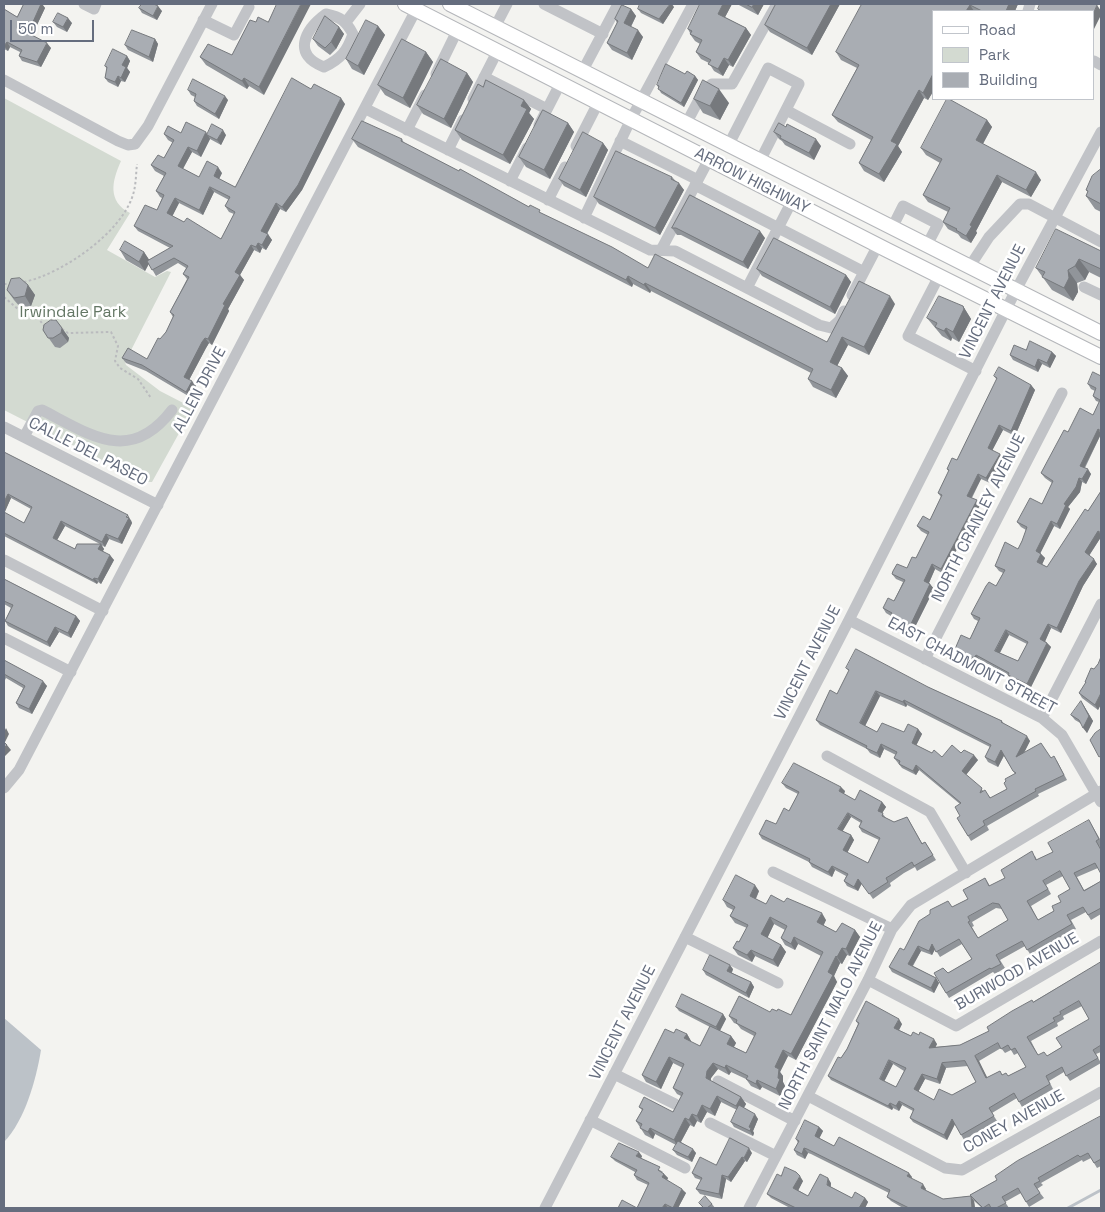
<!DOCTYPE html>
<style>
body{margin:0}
#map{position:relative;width:1105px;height:1212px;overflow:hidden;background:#f3f3f0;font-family:"Space Grotesk",sans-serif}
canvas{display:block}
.frame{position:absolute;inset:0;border:5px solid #656d7e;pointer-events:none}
.legend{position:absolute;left:932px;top:10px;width:162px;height:90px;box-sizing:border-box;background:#fff;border:1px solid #c1c5cb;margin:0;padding:6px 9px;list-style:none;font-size:15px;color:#656d7e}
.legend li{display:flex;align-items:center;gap:10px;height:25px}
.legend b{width:25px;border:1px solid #c1c5cb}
.scale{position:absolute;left:10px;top:20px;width:84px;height:22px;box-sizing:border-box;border:2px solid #656d7e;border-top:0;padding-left:6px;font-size:15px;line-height:18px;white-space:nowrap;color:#656d7e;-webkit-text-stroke:4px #fff;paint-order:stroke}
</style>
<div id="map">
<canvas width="1105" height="1212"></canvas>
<div class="frame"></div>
<ul class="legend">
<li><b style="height:6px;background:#fff"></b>Road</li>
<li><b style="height:14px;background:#d3dad1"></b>Park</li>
<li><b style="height:14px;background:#a9adb3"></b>Building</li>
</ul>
<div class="scale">50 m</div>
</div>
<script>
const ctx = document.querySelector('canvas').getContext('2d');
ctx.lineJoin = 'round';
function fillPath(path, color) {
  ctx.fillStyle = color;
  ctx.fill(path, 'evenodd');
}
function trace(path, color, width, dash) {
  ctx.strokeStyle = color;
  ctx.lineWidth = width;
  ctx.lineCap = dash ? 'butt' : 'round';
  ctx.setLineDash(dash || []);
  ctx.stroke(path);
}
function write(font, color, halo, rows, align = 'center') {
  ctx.font = font + ' "Space Grotesk",sans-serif';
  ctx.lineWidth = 5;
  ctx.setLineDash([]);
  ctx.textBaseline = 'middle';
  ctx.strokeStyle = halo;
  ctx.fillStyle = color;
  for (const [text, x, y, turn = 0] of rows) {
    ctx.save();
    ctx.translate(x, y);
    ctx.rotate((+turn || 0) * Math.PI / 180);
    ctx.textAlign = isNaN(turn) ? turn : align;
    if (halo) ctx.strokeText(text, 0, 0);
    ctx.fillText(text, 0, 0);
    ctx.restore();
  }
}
fillPath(new Path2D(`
 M 4,98 L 121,161 C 112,181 107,201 130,213 L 107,250 L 155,277 L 167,271 L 171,272 L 125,362 L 126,365 L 160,391 L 193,408 L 152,482 L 145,482 L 4,410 Z`), '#d3dad1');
fillPath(new Path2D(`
 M 4,1018 L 41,1050 C 36,1080 25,1120 4,1142 Z`), '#bcc2c8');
trace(new Path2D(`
 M 1068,1208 L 1101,1190`), '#bcc2c8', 3);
const major = new Path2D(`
 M 405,4 L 887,250 L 1101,357
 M 450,4 L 1101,333`);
trace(major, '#b4b6ba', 16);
trace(new Path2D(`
 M 24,282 C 62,274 125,231 134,191 C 136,183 136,173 137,164
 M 4,284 L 10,284
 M 4,297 L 19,310 C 33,310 37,317 45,327
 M 62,329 L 68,333 L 111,332 L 118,346 L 115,361 L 120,368 L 138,379 L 151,398`), '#babbbe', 2, [2.5, 2.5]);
trace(new Path2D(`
 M 84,4 L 94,9 L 96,4
 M 544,4 L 603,34
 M 1028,11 L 1030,4
 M 326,14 C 341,17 346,21 353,34 C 347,51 341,59 324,67 C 292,55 304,30 326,14 Z
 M 203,20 L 234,35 L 249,7
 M 346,22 L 360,4
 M 495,27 L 507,4
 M 1094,61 L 1101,65
 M 582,72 L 618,4
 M 436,74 L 457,31
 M 484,77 L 547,109
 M 4,80 L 118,141 L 128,145 L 135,144 L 148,126 L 212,4
 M 473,99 L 497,52
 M 366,109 L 650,250 L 675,251 L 819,325 L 831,328 L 840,320 L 844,311
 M 786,110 L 850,144
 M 686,124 L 704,90 L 712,84 L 732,84 L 777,4
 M 539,125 L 560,84
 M 407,130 L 425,95
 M 620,141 L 698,180
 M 576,146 L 598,103
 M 728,146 L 768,68 L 799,84 L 760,161
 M 448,150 L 463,120
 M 510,181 L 527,148
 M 695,185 L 864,272
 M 548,200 L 565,167
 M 584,218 L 631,119 L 693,4
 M 892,228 L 903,206 L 938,224 L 927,245
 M 661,250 L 709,159
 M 970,266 L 989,237 L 1020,204 L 1029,204 L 1101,242
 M 939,276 L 908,336 L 976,371
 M 1084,287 L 1101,295
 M 747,288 L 792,201
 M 852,295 L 878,245
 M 4,427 L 158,505
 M 24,437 L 38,411 L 42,410 C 91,435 130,465 172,410
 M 4,560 L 103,611
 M 849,620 L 1042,718 L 1062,735 L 1101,802
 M 4,638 L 71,672
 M 925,659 L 1062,393
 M 1042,718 L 1101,604
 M 827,756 L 930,812 L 966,873
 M 4,788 L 19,770 L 419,4
 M 773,872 L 892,929
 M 685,937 L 778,983
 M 868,980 L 956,1026 L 1101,941
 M 614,1074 L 675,1104
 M 718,1081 L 795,1121
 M 808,1096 L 945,1168 L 962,1170 L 1101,1092
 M 590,1120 L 685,1168
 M 710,1123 L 776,1156
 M 545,1208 L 849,620 L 1016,290 L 1101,132
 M 749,1208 L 868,980 L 892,929 L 911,905 L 1101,791`), '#c1c3c7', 11);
trace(major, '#fff', 14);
fillPath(new Path2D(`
 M 24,4 L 42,4 L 45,8 L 32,35 L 51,48 L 41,67 L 22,61 L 19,56 L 20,52 L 10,47 L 8,51 L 4,49 L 4,9 L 17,17 Z
 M 700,4 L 732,4 L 725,17 L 746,28 L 751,35 L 733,67 L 729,65 L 723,76 L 714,71 L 709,63 L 701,59 L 696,52 L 700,44 L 695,41 L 690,34 L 690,33 L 688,29 Z
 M 737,4 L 764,4 L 758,15 Z
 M 776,4 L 840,4 L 812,55 L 770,32 L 765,25 Z
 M 862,4 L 1018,4 L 1015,11 L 934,11 L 934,90 L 928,100 L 924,98 L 898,146 L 902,152 L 884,182 L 864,171 L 859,163 L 871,140 L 838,122 L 832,115 L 857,68 L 841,60 L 836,52 Z
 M 674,7 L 663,24 L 641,13 L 638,9 Z
 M 139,8 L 162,11 L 157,20 L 142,13 Z
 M 631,9 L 636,16 L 631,27 L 643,37 L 632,60 L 612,50 L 607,43 L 617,23 L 615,19 Z
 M 250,20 L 264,95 L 249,86 L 247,89 L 206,65 L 200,57 L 232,55 Z
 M 53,22 L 72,23 L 67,32 L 57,27 Z
 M 378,26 L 385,35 L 364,75 L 352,69 L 346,59 Z
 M 339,27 L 344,34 L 336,49 L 330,55 L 318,46 L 313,39 Z
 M 155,39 L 158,44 L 153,62 L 128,50 L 125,45 Z
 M 426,52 L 433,62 L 410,108 L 385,95 L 378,85 Z
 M 127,56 L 130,61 L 127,68 L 130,72 L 125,82 L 121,81 L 118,87 L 108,82 L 105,78 L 107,69 L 105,66 Z
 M 467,73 L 473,82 L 451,128 L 423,114 L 417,105 Z
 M 685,74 L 695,76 L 698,80 L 684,107 L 661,93 L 657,85 Z
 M 483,87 L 524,100 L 531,109 L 529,113 L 534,119 L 510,164 L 462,140 L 455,130 Z
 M 311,89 L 345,104 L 302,190 L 286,212 L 280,209 L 267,234 L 272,240 L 266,250 L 262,248 L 260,253 L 254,250 L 240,275 L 244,280 L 228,309 L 229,311 L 212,345 L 209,343 L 206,348 L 189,380 L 196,386 L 190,397 L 146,371 L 126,363 L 122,358 L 147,359 L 166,332 L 173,317 L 170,312 L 187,279 L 183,274 L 186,268 L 178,263 L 156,276 L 149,264 L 145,271 L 126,260 L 120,250 L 144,252 L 149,260 L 170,248 L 138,231 L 134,226 L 157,210 L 162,198 L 160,197 L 156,191 L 164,176 L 155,171 L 151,165 L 164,158 L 173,143 L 168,140 L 164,134 L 181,133 L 226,135 L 221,145 L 210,139 L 201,157 L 192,152 L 183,169 L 199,177 L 222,173 L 219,179 L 235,187 ZM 214,192 L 229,200 L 225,206 L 229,212 L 234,214 L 221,239 L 184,222 L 172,216 L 179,203 L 203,215 Z
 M 188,90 L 228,100 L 219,119 L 197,106 L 194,101 L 195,97 L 191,95 Z
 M 694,99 L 729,103 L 720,120 L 703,113 Z
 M 987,120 L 992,127 L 983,144 L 1041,180 L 1031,197 L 1002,182 L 976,231 L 977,233 L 971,243 L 961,238 L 958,234 L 948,229 L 943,222 L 948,212 L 928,202 L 923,195 L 940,163 L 926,155 L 921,148 Z
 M 568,123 L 574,132 L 550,179 L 526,167 L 519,157 Z
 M 774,132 L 821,146 L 814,160 L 785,145 L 782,141 L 779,139 Z
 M 352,139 L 402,139 L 404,143 L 648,268 L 827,342 L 895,304 L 869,355 L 848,345 L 837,366 L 842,368 L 848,376 L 836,398 L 813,387 L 808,379 L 811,373 L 651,291 L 650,293 L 633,284 L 632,287 L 358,147 Z
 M 603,143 L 608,150 L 586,197 L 564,186 L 559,179 Z
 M 1101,169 L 1101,212 L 1095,209 L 1086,196 L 1088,192 L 1086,190 Z
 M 672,177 L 684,190 L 660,235 L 599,204 L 594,197 Z
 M 690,195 L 765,238 L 748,269 L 681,235 L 677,235 L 672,228 Z
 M 1101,251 L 1101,278 L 1089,272 L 1085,280 L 1077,283 L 1078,292 L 1073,301 L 1052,290 L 1036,268 Z
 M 757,269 L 846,275 L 851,282 L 835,314 L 762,276 Z
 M 28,285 L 35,295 L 31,306 L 21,308 L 14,300 L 7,290 Z
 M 963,306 L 971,319 L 959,342 L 952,338 L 951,341 L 942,336 L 927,318 Z
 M 56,320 L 69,338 L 68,342 L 60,348 L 55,347 L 43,330 Z
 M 1026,350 L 1052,352 L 1056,356 L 1050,368 L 1042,364 L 1038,372 L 1013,360 L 1010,355 Z
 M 994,376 L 1031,385 L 1035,390 L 1015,436 L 1003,430 L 992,450 L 1004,459 L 990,483 L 981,479 L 972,498 L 980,505 L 944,574 L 935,569 L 929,583 L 934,589 L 913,631 L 894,621 L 891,616 L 886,613 L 883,608 L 894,601 L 903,582 L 896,579 L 892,574 L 907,568 L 916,558 L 928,535 L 921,531 L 917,526 L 930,520 L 941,497 L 938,493 L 949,472 L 947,469 L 957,460 L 997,380 Z
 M 1101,376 L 1101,434 L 1085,468 L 1091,474 L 1086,484 L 1082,482 L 1080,492 L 1068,507 L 1070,509 L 1060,529 L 1054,526 L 1040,553 L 1045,558 L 1042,564 L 1047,567 L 1088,511 L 1101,491 L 1101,537 L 1089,556 L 1097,564 L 1083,586 L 1061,633 L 1051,628 L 1045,641 L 1051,647 L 1030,689 L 1011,680 L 1008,675 L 979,659 L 977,663 L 958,653 L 955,649 L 970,639 L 978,621 L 974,619 L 971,614 L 996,586 L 1003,573 L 999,571 L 995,566 L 1018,549 L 1022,541 L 1026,530 L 1021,527 L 1017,522 L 1042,504 L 1052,483 L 1045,478 L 1041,473 L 1068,432 L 1093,415 L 1099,402 L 1096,401 L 1093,396 L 1095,391 L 1091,389 L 1088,384 ZM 1009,635 L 1027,644 L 1018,661 L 1000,653 Z
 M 4,452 L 131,520 L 132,523 L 122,544 L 109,539 L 105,547 L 101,545 L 104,549 L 103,551 L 114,560 L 101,584 L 98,582 L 97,584 L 4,536 ZM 11,498 L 31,509 L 24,523 L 4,513 ZM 65,526 L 100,544 L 75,549 L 57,540 Z
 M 4,579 L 76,616 L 80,621 L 71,638 L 59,632 L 50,647 L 8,626 L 5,621 L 11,608 L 4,604 Z
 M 1101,657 L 1101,704 L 1098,710 L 1082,698 L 1079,693 L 1086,683 L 1085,682 L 1098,664 Z
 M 4,660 L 47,686 L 32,714 L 19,708 L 16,703 L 23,688 L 6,678 L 4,682 Z
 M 846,668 L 928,687 L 1002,721 L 1004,724 L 1030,741 L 1024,753 L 1051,758 L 1057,761 L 1067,780 L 1038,794 L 1039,796 L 987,826 L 989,830 L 971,841 L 968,836 L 960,816 L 960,804 L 919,770 L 916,775 L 902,768 L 894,758 L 896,755 L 884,749 L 880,758 L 870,753 L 867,749 L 820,725 L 816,720 L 837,694 L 849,671 ZM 880,696 L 906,707 L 907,705 L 990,747 L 985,757 L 988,762 L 998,767 L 1004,756 L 1015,774 L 1007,789 L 991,798 L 966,775 L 978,760 L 961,753 L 942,757 L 932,753 L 916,745 L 922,734 L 918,729 L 904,732 L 877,732 L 865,726 Z
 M 1084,706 L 1093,721 L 1087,733 L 1082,724 L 1075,720 L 1071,715 Z
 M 782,783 L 845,791 L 844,794 L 855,800 L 882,802 L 886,807 L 882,813 L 886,818 L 894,822 L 907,817 L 922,843 L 925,842 L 936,860 L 917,871 L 915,867 L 904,873 L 890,883 L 891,886 L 873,899 L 862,883 L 858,891 L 847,886 L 844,881 L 846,876 L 835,870 L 832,877 L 812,867 L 809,862 L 762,839 L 759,834 L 776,824 L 789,811 L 798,794 L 786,788 ZM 851,817 L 861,823 L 859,827 L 862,832 L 879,840 L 868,863 L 847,853 L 854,840 L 851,835 L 842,831 Z
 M 1089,820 L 1101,841 L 1101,844 L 1100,845 L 1098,868 L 1077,877 L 1084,890 L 1101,881 L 1101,914 L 1091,920 L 1086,912 L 1071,920 L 1076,929 L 1030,954 L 1025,946 L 1000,960 L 1005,968 L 995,974 L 993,972 L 949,998 L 946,993 L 948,973 L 972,959 L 962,944 L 940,957 L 935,949 L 932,955 L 921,951 L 913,966 L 936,978 L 939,983 L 934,993 L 892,972 L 889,967 L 904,950 L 952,907 L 968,899 L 985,878 L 990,886 L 1005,878 L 1035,856 L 1037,860 L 1053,852 ZM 1063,876 L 1070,889 L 1054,911 L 1038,920 L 1031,906 L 1051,894 L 1046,885 ZM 996,908 L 1002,909 L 1008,920 L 978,938 L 972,927 L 974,926 L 972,922 Z
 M 759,891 L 756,899 L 766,904 L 784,902 L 826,920 L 823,925 L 836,932 L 855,930 L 860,937 L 850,956 L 847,955 L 842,964 L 840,963 L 834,976 L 837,982 L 796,1060 L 788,1056 L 780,1072 L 783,1076 L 783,1082 L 785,1086 L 780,1096 L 762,1087 L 760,1090 L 751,1086 L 746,1079 L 731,1072 L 729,1075 L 718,1069 L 711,1078 L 711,1081 L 741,1097 L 746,1104 L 744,1108 L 758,1119 L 753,1131 L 754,1133 L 753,1136 L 734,1127 L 731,1122 L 737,1110 L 721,1102 L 715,1116 L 707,1112 L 701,1123 L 697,1121 L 694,1127 L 690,1125 L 681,1142 L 696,1153 L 692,1162 L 677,1155 L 673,1150 L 676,1145 L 655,1134 L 653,1139 L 645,1135 L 636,1121 L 642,1110 L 639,1107 L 673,1112 L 681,1096 L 677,1094 L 673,1088 L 683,1068 L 673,1063 L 661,1089 L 646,1082 L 642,1075 L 674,1033 L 687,1034 L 691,1041 L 691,1042 L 700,1046 L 710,1027 L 679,1011 L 676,1007 L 723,1014 L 726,1019 L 720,1031 L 731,1036 L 736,1043 L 734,1047 L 746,1053 L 754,1036 L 741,1029 L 737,1024 L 734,1023 L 729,1016 L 770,1012 L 777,1011 L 791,1015 L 821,956 L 798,944 L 795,950 L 785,945 L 781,938 L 785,930 L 774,924 L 767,938 L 781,945 L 786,952 L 778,967 L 755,956 L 752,962 L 738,955 L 733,948 L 739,942 L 747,928 L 735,923 L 730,916 L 733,910 L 727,907 L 723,900 Z
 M 1101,962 L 1101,1052 L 1096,1054 L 1101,1063 L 1070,1081 L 1064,1072 L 1049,1081 L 1053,1089 L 1022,1107 L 1017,1098 L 992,1113 L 997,1121 L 964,1140 L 955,1124 L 947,1140 L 913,1122 L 910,1118 L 913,1111 L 902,1105 L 899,1111 L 893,1108 L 892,1110 L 831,1080 L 828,1076 L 841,1058 L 847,1049 L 858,1024 L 856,1021 L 902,1024 L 899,1030 L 911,1036 L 937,1044 L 935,1047 L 960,1045 L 989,1031 L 1033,1002 ZM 1082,1006 L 1089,1019 L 1062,1047 L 1047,1056 L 1038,1055 L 1031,1041 L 1058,1026 L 1057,1023 L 1064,1019 L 1063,1016 ZM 1001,1048 L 1005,1053 L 1011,1050 L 1014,1055 L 1018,1053 L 1026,1067 L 1008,1076 L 1002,1075 L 1000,1071 L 987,1078 L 979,1061 ZM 893,1064 L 904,1071 L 896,1087 L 884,1081 ZM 968,1066 L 976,1082 L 952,1095 L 934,1100 L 918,1092 L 925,1079 L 940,1084 L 946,1068 Z
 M 733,969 L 732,973 L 751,982 L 754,987 L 749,998 L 706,975 L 703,970 Z
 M 1101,1116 L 1101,1166 L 1097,1168 L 1091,1158 L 1083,1162 L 1082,1160 L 1041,1183 L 1043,1185 L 1037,1189 L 1044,1198 L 1029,1207 L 1021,1193 L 1005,1202 L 1009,1208 L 982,1208 L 973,1200 L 970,1195 L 997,1180 Z
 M 819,1127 L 823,1131 L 819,1138 L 834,1146 L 912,1177 L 911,1178 L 926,1189 L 925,1190 L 943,1199 L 971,1196 L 974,1201 L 975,1208 L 903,1208 L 891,1201 L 887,1197 L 889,1193 L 811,1154 L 808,1153 L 805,1159 L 797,1155 L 794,1150 L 798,1143 L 796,1139 Z
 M 752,1153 L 747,1162 L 745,1161 L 731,1182 L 726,1179 L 722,1199 L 700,1194 L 696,1189 L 701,1180 L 695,1178 L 692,1173 Z
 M 642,1156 L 641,1158 L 663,1172 L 662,1172 L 668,1178 L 667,1180 L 686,1193 L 678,1208 L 618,1208 L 637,1208 L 648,1185 L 637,1180 L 634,1175 L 635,1172 L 615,1161 L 611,1157 Z
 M 781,1176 L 803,1181 L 798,1190 L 808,1196 L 831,1183 L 831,1187 L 852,1198 L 865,1198 L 868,1202 L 865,1208 L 790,1208 L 771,1198 L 767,1194 Z
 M 699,1203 L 712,1204 L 715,1208 L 703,1208 Z`), '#91959a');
fillPath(new Path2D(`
 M 41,4 L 42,4 L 45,8 L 31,38 L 28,33 Z
 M 301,4 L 311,4 L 264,95 L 259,87 Z
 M 670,4 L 672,4 L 674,7 L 663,24 L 659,19 Z
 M 723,4 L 732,4 L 723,21 L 718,14 Z
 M 754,4 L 764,4 L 758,15 L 752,7 Z
 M 831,4 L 840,4 L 812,55 L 807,48 Z
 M 1009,4 L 1018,4 L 1015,11 L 1006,11 Z
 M 970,5 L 974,11 L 966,11 Z
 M 1097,5 L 1101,11 L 1101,15 L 1094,29 L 1094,12 Z
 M 158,6 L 162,11 L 157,20 L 153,16 Z
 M 631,9 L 636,16 L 629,30 L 624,23 Z
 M 68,18 L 72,23 L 67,32 L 63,27 Z
 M 378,26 L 385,35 L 364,75 L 358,66 Z
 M 339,27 L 344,34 L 336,49 L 331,42 Z
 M 746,28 L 751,35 L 733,67 L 728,60 Z
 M 638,30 L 643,37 L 632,60 L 627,53 Z
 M 155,39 L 158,44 L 153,62 L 149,57 Z
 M 7,42 L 10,47 L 8,51 L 4,46 Z
 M 47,43 L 51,48 L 41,67 L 37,62 Z
 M 426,52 L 433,62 L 410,108 L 403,98 Z
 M 127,56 L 130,61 L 127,68 L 130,72 L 125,82 L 121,78 L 122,65 Z
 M 724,58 L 729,65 L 723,76 L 718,69 Z
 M 934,72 L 934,90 L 928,100 L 923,93 Z
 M 467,73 L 473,82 L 451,128 L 444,119 Z
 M 118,76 L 121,81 L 118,87 L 115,82 Z
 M 695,76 L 698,80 L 684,107 L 681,103 Z
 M 244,78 L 249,86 L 247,89 L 242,81 Z
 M 719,89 L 729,103 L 720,120 L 710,106 Z
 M 919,90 L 924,98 L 898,146 L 902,152 L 884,182 L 879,174 L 891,141 Z
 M 225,96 L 228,100 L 219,119 L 215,114 Z
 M 341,98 L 345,104 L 302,190 L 286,212 L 282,207 Z
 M 524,100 L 531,109 L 529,113 L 534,119 L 510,164 L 503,155 L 521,106 Z
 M 987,120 L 992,127 L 981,147 L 976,140 Z
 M 568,123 L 574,132 L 550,179 L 544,170 Z
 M 223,130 L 226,135 L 221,145 L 217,140 Z
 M 206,132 L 210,139 L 201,157 L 197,151 Z
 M 816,139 L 821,146 L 814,160 L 809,153 Z
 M 603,143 L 608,150 L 586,197 L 580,190 Z
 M 188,147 L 192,152 L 181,172 L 178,166 Z
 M 218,167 L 222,173 L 218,181 L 214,176 Z
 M 1036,172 L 1041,180 L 1031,197 L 1026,190 Z
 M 997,175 L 1002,182 L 976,231 L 977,233 L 971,243 L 966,236 L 970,225 Z
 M 679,183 L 684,190 L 660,235 L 655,228 Z
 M 210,187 L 214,192 L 203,215 L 199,210 Z
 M 175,198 L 179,203 L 171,219 L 167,213 Z
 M 276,203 L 280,209 L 265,237 L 261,231 Z
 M 760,231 L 765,238 L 748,269 L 743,262 Z
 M 268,234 L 272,240 L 266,250 L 262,245 Z
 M 258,243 L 262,248 L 260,253 L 256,247 Z
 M 251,245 L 254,250 L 240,275 L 244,280 L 228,309 L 229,311 L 212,345 L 208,339 L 223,304 L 235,272 Z
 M 144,252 L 150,261 L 145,271 L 139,262 Z
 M 1079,259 L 1089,272 L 1085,280 L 1075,266 Z
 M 1068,270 L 1077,283 L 1078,292 L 1073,301 L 1064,288 Z
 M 846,275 L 851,282 L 835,314 L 830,307 Z
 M 628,276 L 633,284 L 632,287 L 626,280 Z
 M 645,283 L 651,291 L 650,293 L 644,285 Z
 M 28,285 L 35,295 L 31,306 L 25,296 Z
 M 890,296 L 895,304 L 869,355 L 864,347 Z
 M 963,306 L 971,319 L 959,342 L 953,332 Z
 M 62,328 L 69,338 L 68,342 L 61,333 Z
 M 946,328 L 952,338 L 951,341 L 944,331 Z
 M 842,337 L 848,345 L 835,370 L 830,362 Z
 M 205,338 L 209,343 L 206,348 L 188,382 L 184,377 L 202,342 Z
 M 1052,352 L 1056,356 L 1050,368 L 1047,363 Z
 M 1038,359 L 1042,364 L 1038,372 L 1035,367 Z
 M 842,368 L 848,376 L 836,398 L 831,390 Z
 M 192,381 L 196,386 L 190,397 L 186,392 Z
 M 1031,385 L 1035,390 L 1015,436 L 1011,431 Z
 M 999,425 L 1003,430 L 991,453 L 988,448 Z
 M 1098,429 L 1101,434 L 1083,470 L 1080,466 Z
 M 1000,454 L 1004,459 L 990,483 L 986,478 Z
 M 1088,469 L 1091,474 L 1086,484 L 1082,479 Z
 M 978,474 L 981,479 L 970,500 L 967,496 Z
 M 1079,478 L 1082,482 L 1080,492 L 1068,507 L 1070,509 L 1060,529 L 1057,524 L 1064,504 Z
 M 8,494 L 11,498 L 4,514 L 4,502 Z
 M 977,500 L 980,505 L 944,574 L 941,569 Z
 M 128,515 L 132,523 L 122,544 L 118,539 Z
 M 61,521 L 65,526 L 56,542 L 53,538 Z
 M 1051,521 L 1054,526 L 1039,556 L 1036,551 Z
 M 1098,531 L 1101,535 L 1101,537 L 1088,557 L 1085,552 Z
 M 106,534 L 109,539 L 105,547 L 102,542 Z
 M 101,544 L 104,549 L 101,554 L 98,549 Z
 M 1041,554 L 1045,558 L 1041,567 L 1037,562 Z
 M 110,555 L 114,560 L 101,584 L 98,579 Z
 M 1094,559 L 1097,564 L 1083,586 L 1061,633 L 1057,628 L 1079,581 Z
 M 932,564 L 935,569 L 928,585 L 924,581 Z
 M 94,578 L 98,582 L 97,584 L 93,580 Z
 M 930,584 L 934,589 L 913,631 L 910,626 Z
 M 76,616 L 80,621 L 71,638 L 68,633 Z
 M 1048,624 L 1051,628 L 1044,644 L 1040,639 Z
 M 55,627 L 59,632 L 50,647 L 47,642 Z
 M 1006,630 L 1009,635 L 998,656 L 995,651 Z
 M 1047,643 L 1051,647 L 1030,689 L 1027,684 Z
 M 976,655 L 979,659 L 977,663 L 974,658 Z
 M 43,681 L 47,686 L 32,714 L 29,709 Z
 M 876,691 L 880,696 L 864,728 L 860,723 Z
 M 1101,693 L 1101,704 L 1098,710 L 1095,705 Z
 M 904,700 L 907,705 L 906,707 L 903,702 Z
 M 1081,701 L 1093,721 L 1087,733 L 1083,728 Z
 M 6,728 L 9,734 L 4,744 L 4,732 Z
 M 918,729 L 922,734 L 915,748 L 912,743 Z
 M 1027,736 L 1030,741 L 1019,762 L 1016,757 Z
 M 881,744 L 884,749 L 880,758 L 877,753 Z
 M 7,745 L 11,750 L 4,757 L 4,748 Z
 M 1001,750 L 1004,755 L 998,767 L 995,762 Z
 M 974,755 L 978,760 L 965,776 L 962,771 Z
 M 916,765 L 919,770 L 916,775 L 913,771 Z
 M 841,787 L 845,791 L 843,796 L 839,791 Z
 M 882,802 L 886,807 L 881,815 L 878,811 Z
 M 848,813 L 851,817 L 841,834 L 838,829 Z
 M 851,835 L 854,840 L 846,855 L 843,850 Z
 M 832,866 L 835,870 L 832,877 L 828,872 Z
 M 858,879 L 862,883 L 858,891 L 854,887 Z
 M 755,885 L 759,891 L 754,902 L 750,896 Z
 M 822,913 L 826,920 L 822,929 L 817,922 Z
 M 770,917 L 774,924 L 766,941 L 761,934 Z
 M 855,930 L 860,937 L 850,956 L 846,949 Z
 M 794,937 L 798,944 L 795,950 L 791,944 Z
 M 932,944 L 935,949 L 932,955 L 929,951 Z
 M 781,945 L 786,952 L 778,967 L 773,960 Z
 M 918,946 L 921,951 L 911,968 L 908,964 Z
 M 842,948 L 847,955 L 842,964 L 837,957 Z
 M 751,950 L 755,956 L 752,962 L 747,955 Z
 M 836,956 L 840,963 L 834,976 L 837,982 L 796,1060 L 791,1054 L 828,972 Z
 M 730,965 L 733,969 L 730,976 L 727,971 Z
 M 936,978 L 939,983 L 934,993 L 931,988 Z
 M 751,982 L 754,987 L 749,998 L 746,993 Z
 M 723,1014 L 726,1019 L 719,1032 L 716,1027 Z
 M 899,1019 L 902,1024 L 898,1032 L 894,1028 Z
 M 687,1034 L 691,1041 L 689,1045 L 684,1038 Z
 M 731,1036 L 736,1043 L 732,1050 L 727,1044 Z
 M 934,1039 L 937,1044 L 933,1053 L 929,1048 Z
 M 783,1050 L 788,1056 L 780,1072 L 783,1076 L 783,1082 L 785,1086 L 780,1096 L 776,1089 L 778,1078 L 775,1067 Z
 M 975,1056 L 979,1061 L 990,1083 L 986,1078 Z
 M 669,1057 L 673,1063 L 661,1089 L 656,1082 Z
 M 889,1060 L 893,1064 L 883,1084 L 880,1079 Z
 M 713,1063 L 718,1069 L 711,1078 L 710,1084 L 706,1078 L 707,1071 Z
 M 942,1063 L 946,1068 L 940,1084 L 937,1079 Z
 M 726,1065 L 731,1072 L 729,1075 L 725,1068 Z
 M 922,1074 L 925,1079 L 917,1094 L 914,1089 Z
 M 757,1080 L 762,1087 L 760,1090 L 756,1084 Z
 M 717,1096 L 721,1102 L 715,1116 L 710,1109 Z
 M 741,1097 L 746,1104 L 741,1112 L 736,1106 Z
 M 899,1101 L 902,1105 L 899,1111 L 896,1106 Z
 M 890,1103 L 893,1108 L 892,1110 L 888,1106 Z
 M 702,1105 L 707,1112 L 701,1123 L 697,1116 Z
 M 692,1114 L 697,1121 L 694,1127 L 689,1120 Z
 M 755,1114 L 758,1119 L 753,1131 L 754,1133 L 753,1136 L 750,1131 L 749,1127 Z
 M 685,1118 L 690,1125 L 678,1147 L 674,1140 Z
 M 952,1119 L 955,1124 L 947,1140 L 944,1135 Z
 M 819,1127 L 823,1131 L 818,1141 L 815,1136 Z
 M 650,1128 L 655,1134 L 653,1139 L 648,1132 Z
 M 749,1148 L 752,1153 L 747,1162 L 744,1158 Z
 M 804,1148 L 808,1153 L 805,1159 L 802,1154 Z
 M 693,1149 L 696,1153 L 692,1162 L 688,1157 Z
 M 639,1152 L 642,1156 L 640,1161 L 636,1156 Z
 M 742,1157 L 745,1161 L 731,1182 L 728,1177 Z
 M 909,1173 L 912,1177 L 910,1181 L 907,1176 Z
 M 664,1174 L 668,1178 L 666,1182 L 662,1177 Z
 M 722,1175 L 726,1179 L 722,1199 L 719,1194 Z
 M 800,1176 L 803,1181 L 797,1193 L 793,1188 Z
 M 828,1178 L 831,1183 L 830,1190 L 827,1185 Z
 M 923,1184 L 926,1189 L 924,1192 L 921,1188 Z
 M 682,1189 L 686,1193 L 678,1208 L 673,1208 Z
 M 971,1196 L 974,1201 L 975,1208 L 972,1208 Z
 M 865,1198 L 868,1202 L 865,1208 L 859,1208 Z
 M 665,1204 L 668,1208 L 662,1208 Z`), '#76797d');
const building = new Path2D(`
 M 24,4 L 41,4 L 28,33 L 47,43 L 37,62 L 19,56 L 22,50 L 7,42 L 4,46 L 4,9 L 17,17 Z
 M 142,4 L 154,4 L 158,6 L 153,16 L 139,8 Z
 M 277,4 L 301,4 L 259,87 L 244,78 L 242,81 L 200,57 L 208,44 L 232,55 L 250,20 L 256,22 L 258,17 L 268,22 Z
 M 640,4 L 670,4 L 659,19 L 638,9 Z
 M 700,4 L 723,4 L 718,14 L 746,28 L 728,60 L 724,58 L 718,69 L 708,64 L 711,60 L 696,52 L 702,40 L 690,34 L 692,31 L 688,29 Z
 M 746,4 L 754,4 L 752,7 Z
 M 776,4 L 831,4 L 807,48 L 765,25 Z
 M 862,4 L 1009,4 L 1006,11 L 982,11 L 970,5 L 966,11 L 934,11 L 934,72 L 923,93 L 919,90 L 891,141 L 897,144 L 879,174 L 859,163 L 873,137 L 832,115 L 859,65 L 836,52 Z
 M 1040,4 L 1094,4 L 1097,5 L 1094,12 L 1094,11 L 1041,11 L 1038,9 Z
 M 622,5 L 631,9 L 624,23 L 638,30 L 627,53 L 607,43 L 618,21 L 615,19 Z
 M 58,13 L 68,18 L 63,27 L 53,22 Z
 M 325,16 L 339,27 L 331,42 L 325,48 L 313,39 Z
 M 366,20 L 378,26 L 358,66 L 346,59 Z
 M 132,30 L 155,39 L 149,57 L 125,45 Z
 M 402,39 L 426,52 L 403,98 L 378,85 Z
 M 113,49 L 127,56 L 122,65 L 126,67 L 121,78 L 118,76 L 115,82 L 105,78 L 107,67 L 105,66 Z
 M 441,59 L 467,73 L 444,119 L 417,105 Z
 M 666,64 L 685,74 L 687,71 L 695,76 L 681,103 L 658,89 L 659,86 L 657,85 Z
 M 292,78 L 311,89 L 314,84 L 341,98 L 298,185 L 282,207 L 276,203 L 261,231 L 268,234 L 262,245 L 258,243 L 256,247 L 251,245 L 235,272 L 240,275 L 223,304 L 225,305 L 208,339 L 205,338 L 202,342 L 184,377 L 192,381 L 186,392 L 142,365 L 122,358 L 128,348 L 147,359 L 158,338 L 160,339 L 166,332 L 174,315 L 170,312 L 189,277 L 183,274 L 188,266 L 174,258 L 152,270 L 147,261 L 173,246 L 134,226 L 145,205 L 157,210 L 164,195 L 156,191 L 166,173 L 151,165 L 158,155 L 164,158 L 174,140 L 164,134 L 168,126 L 181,133 L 186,122 L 206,132 L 197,151 L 188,147 L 178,166 L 199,177 L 207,161 L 218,167 L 214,176 L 235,187 ZM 210,187 L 230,197 L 225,206 L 235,212 L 221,239 L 187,218 L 184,222 L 167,213 L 175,198 L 199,210 Z
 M 193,79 L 225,96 L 215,114 L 194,101 L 196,94 L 188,90 Z
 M 486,80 L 524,100 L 521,106 L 527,109 L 503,155 L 455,130 L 478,84 L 483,87 Z
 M 703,80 L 719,89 L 710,106 L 694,99 Z
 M 947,99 L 949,99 L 987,120 L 976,140 L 1036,172 L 1026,190 L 997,175 L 970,225 L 972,226 L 966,236 L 956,230 L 957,229 L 943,222 L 950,208 L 923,195 L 942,159 L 921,148 Z
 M 543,110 L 568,123 L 544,170 L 519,157 Z
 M 362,121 L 402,139 L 401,141 L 459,171 L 460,169 L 529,207 L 530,205 L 540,210 L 539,212 L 612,247 L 648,268 L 655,254 L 827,342 L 859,281 L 890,296 L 864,347 L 842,337 L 830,362 L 842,368 L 831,390 L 808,379 L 813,369 L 645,283 L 644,285 L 628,276 L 626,280 L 352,139 Z
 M 779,123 L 786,127 L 787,124 L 816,139 L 809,153 L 780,138 L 781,136 L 774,132 Z
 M 212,124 L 223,130 L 217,140 L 207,135 Z
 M 583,132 L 603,143 L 580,190 L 559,179 Z
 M 616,151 L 672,177 L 671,179 L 679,183 L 655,228 L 594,197 Z
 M 1101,169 L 1101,204 L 1086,196 L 1088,191 L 1086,190 L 1092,176 Z
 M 690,195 L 760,231 L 743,262 L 676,228 L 672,228 Z
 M 1056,229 L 1101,251 L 1101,269 L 1079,259 L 1075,266 L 1068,270 L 1069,278 L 1064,288 L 1042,277 L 1045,272 L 1036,268 Z
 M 774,238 L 846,275 L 830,307 L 757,269 Z
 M 125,241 L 144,252 L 139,262 L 120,250 Z
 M 20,278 L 28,285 L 25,296 L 14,298 L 7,290 L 11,279 Z
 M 939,296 L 963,306 L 964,309 L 953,332 L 946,328 L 944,331 L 935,327 L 937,323 L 927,318 Z
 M 51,320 L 56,320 L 62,328 L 61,333 L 53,338 L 48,338 L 43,330 L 44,325 Z
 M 1030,341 L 1052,352 L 1047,363 L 1038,359 L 1035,367 L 1010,355 L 1014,345 L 1026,350 Z
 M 999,367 L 1031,385 L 1011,431 L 999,425 L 988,448 L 1000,454 L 986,478 L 978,474 L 967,496 L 977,500 L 941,569 L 932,564 L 924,581 L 930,584 L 910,626 L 891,616 L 892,613 L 883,608 L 888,598 L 894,601 L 905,580 L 892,574 L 893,571 L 897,564 L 907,568 L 912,557 L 916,558 L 929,532 L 917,526 L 923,516 L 930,520 L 942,495 L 938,493 L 949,470 L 947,469 L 952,458 L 957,460 L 997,378 L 994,376 Z
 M 1093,372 L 1101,376 L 1101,431 L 1098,429 L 1080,466 L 1088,469 L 1082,479 L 1079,478 L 1076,487 L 1064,504 L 1066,505 L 1057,524 L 1051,521 L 1036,551 L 1041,554 L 1037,562 L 1047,567 L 1085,509 L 1088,511 L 1101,491 L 1101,533 L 1098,531 L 1085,552 L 1094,559 L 1079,581 L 1057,628 L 1048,624 L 1040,639 L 1047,643 L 1027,684 L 1008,675 L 1009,673 L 976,655 L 974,658 L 955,649 L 961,635 L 970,639 L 980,618 L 971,614 L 986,586 L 989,582 L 996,586 L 1005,570 L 995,566 L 1005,542 L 1018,549 L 1022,541 L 1027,527 L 1017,522 L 1030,498 L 1042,504 L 1053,481 L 1041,473 L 1064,430 L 1068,432 L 1080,408 L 1093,415 L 1100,400 L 1093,396 L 1096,388 L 1088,384 ZM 1006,630 L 1028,642 L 1018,661 L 995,651 Z
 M 4,452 L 128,515 L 126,517 L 129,518 L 118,539 L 106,534 L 102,542 L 61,521 L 53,538 L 75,549 L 77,544 L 101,544 L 98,549 L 110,555 L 98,579 L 94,578 L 93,580 L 4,533 L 4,512 L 24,523 L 32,507 L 8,494 L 4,502 Z
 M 4,579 L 76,616 L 68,633 L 55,627 L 47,642 L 5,621 L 13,605 L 4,601 Z
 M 856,649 L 928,687 L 1002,721 L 1001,722 L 1027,736 L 1016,757 L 1041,743 L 1051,758 L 1054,756 L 1064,775 L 1035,789 L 1036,791 L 983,821 L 985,825 L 968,836 L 957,818 L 960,816 L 955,807 L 961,803 L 916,765 L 913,771 L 899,764 L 900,761 L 894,758 L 897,752 L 881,744 L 877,753 L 866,748 L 867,746 L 816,720 L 830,690 L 837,694 L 849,670 L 846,668 ZM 876,691 L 903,702 L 904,700 L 991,745 L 985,757 L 995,762 L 1001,750 L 1013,771 L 1016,773 L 1005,779 L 1006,781 L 1004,783 L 1007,789 L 990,798 L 985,790 L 980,793 L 982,788 L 962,771 L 974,755 L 964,750 L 961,753 L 952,745 L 942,757 L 934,750 L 932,753 L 912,743 L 918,729 L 908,724 L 904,732 L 882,723 L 877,732 L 860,723 Z
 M 1101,657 L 1101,693 L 1095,705 L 1079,693 L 1086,682 L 1085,682 L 1091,668 L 1094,669 L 1098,664 Z
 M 4,660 L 43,681 L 29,709 L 16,703 L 25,686 L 4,674 Z
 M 1081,701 L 1089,716 L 1083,728 L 1079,720 L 1071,715 Z
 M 1101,729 L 1101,756 L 1099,757 L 1090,740 L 1095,733 Z
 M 4,742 L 7,745 L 4,748 Z
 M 794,763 L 841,787 L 839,791 L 855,800 L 860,790 L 882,802 L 878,811 L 883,813 L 882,816 L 894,822 L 907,817 L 922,844 L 925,842 L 933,855 L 914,866 L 912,862 L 901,869 L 886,878 L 888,882 L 869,894 L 858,879 L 854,887 L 844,881 L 848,874 L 832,866 L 828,872 L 809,862 L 810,859 L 759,834 L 766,820 L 776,824 L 784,808 L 789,811 L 799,792 L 782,783 ZM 848,813 L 862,821 L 859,827 L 880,838 L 868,863 L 843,850 L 851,835 L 838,829 Z
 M 1089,820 L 1099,839 L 1096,841 L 1101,850 L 1101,874 L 1095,863 L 1074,873 L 1084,891 L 1101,881 L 1101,908 L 1088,915 L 1083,907 L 1067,915 L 1072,924 L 1027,950 L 1022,941 L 996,955 L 1001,964 L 991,969 L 990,968 L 946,993 L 934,973 L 943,968 L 948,973 L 972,959 L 959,939 L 936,952 L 932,944 L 929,951 L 918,946 L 908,964 L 936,978 L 931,988 L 889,967 L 900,948 L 904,950 L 919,921 L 930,914 L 930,910 L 948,901 L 952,907 L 968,899 L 963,890 L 985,878 L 989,886 L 1005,878 L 1001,870 L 1032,851 L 1036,860 L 1053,852 L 1048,843 ZM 1060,871 L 1070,889 L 1058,896 L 1061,902 L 1052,906 L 1054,911 L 1038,920 L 1027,901 L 1048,889 L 1043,881 ZM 993,903 L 999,904 L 1008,920 L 978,938 L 968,922 L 970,921 L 968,917 Z
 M 736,875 L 755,885 L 750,896 L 766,904 L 771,895 L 784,902 L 787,898 L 822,913 L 817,922 L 836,932 L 842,923 L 855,930 L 846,949 L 842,948 L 837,957 L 836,956 L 828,972 L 833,975 L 791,1054 L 783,1050 L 775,1067 L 779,1069 L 778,1078 L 780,1079 L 776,1089 L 757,1080 L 756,1084 L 746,1079 L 748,1076 L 726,1065 L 725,1068 L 713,1063 L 707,1071 L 706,1078 L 741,1097 L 736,1106 L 717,1096 L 710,1109 L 702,1105 L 697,1116 L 692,1114 L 689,1120 L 685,1118 L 674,1140 L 650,1128 L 648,1132 L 640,1128 L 642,1124 L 636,1121 L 643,1109 L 639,1107 L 644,1097 L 673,1112 L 683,1093 L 673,1088 L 684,1064 L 669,1057 L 656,1082 L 642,1075 L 665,1029 L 674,1033 L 676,1029 L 687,1034 L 684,1038 L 700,1046 L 710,1026 L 731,1036 L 727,1044 L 746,1053 L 756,1033 L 736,1023 L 737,1020 L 729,1016 L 739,996 L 770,1012 L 772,1009 L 777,1011 L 778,1009 L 791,1015 L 823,952 L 794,937 L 791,944 L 781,938 L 787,926 L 770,917 L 761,934 L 781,945 L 773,960 L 751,950 L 747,955 L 733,948 L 737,941 L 739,942 L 748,925 L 730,916 L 735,907 L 723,900 Z
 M 710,955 L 730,965 L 727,971 L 751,982 L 746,993 L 703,970 Z
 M 1101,962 L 1101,1045 L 1093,1050 L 1098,1058 L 1066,1076 L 1062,1067 L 1046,1076 L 1050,1084 L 1019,1102 L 1014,1093 L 989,1108 L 994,1116 L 961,1135 L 952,1119 L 944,1135 L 910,1118 L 914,1109 L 899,1101 L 896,1106 L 890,1103 L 888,1106 L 828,1076 L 838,1057 L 841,1058 L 847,1049 L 859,1023 L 856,1021 L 866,1001 L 899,1019 L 894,1028 L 911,1036 L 913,1032 L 919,1035 L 920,1032 L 934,1039 L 929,1048 L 960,1045 L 989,1031 L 987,1027 L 1012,1011 L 1032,1000 L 1033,1002 ZM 1079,1001 L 1089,1019 L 1056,1038 L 1062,1047 L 1047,1056 L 1044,1052 L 1038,1055 L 1027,1037 L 1055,1021 L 1053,1018 L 1061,1014 L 1060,1012 ZM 998,1043 L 1001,1049 L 1008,1045 L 1011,1050 L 1015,1048 L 1026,1067 L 1008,1076 L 1006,1073 L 1002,1075 L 1000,1071 L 986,1078 L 975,1056 ZM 889,1060 L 906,1068 L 896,1087 L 880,1079 ZM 965,1061 L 976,1082 L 952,1095 L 939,1089 L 934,1100 L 914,1089 L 922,1074 L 937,1079 L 942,1063 Z
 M 682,994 L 723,1014 L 716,1027 L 676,1007 Z
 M 739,1105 L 755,1114 L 749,1127 L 751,1128 L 750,1131 L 731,1122 Z
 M 1101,1116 L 1101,1159 L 1094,1163 L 1088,1153 L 1080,1157 L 1078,1155 L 1038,1178 L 1040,1181 L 1034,1184 L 1040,1193 L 1026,1202 L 1018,1188 L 1002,1197 L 1006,1203 L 996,1208 L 991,1208 L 989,1204 L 983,1208 L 970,1195 L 997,1180 L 995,1176 L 1017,1161 Z
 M 805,1120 L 819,1127 L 815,1136 L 834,1146 L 839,1137 L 909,1173 L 907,1176 L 923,1184 L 921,1188 L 943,1199 L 971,1196 L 972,1208 L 909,1208 L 887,1197 L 890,1190 L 807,1149 L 804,1148 L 802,1154 L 794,1150 L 799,1141 L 796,1139 Z
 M 730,1138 L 749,1148 L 744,1158 L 742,1157 L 728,1177 L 722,1175 L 719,1194 L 696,1189 L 702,1178 L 692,1173 L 700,1157 L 716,1165 Z
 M 678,1141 L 693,1149 L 688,1157 L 673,1150 Z
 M 619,1143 L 639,1152 L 636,1156 L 660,1167 L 658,1170 L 664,1174 L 662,1177 L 682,1189 L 673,1208 L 665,1204 L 662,1208 L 618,1208 L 622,1200 L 637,1208 L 649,1183 L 634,1175 L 637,1170 L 611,1157 Z
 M 785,1167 L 796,1172 L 800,1176 L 793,1188 L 808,1196 L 820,1174 L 828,1178 L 827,1185 L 852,1198 L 855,1192 L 865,1198 L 859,1208 L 796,1208 L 767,1194 L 777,1174 L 781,1176 Z
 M 705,1196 L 712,1204 L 707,1208 L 704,1208 L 699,1203 Z`);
fillPath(building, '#a9adb3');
trace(building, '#76797d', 1);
write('16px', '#656d7e', '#fff', [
 ["ARROW HIGHWAY",752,181,27],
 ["VINCENT AVENUE",993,302,-63],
 ["ALLEN DRIVE",200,390,-62],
 ["CALLE DEL PASEO",88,452,27],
 ["NORTH CRANLEY AVENUE",979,518,-63],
 ["VINCENT AVENUE",808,663,-63],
 ["EAST CHADMONT STREET",972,666,28],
 ["BURWOOD AVENUE",1017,972,-30],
 ["NORTH SAINT MALO AVENUE",831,1016,-63],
 ["VINCENT AVENUE",623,1023,-63],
 ["CONEY AVENUE",1014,1122,-29]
]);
write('16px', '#637664', '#fff', [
 ["Irwindale Park",73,313]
]);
</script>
